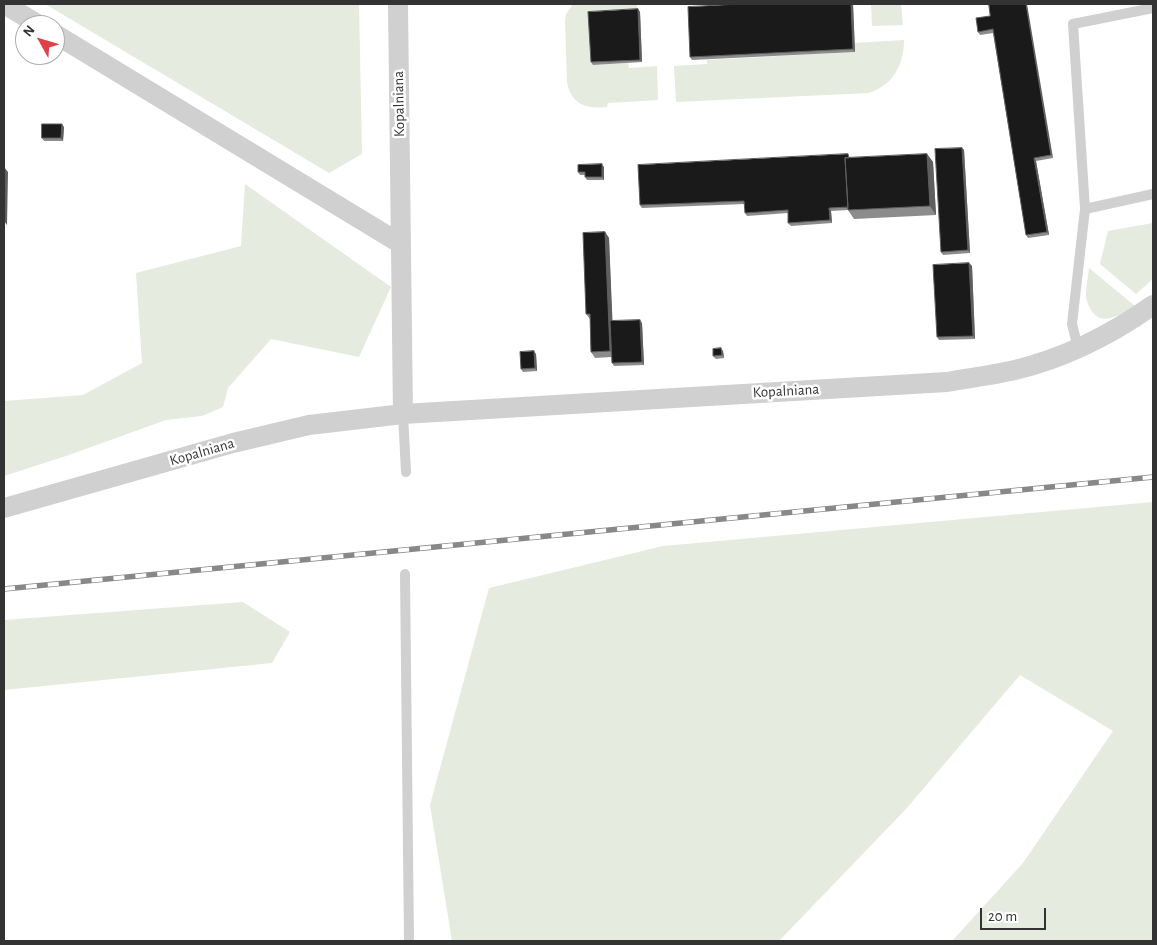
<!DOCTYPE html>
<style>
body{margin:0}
#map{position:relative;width:1157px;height:945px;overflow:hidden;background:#fff;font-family:"Alegreya Sans",sans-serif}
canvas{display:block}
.frame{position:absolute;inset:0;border:5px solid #333;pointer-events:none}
.north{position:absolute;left:15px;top:15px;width:50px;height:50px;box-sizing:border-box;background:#fff;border:1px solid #adadad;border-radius:50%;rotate:309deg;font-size:14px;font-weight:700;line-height:20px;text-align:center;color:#333}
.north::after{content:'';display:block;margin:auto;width:18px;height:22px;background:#de4148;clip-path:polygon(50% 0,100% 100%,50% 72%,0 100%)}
.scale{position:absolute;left:980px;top:908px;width:66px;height:22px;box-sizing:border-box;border:2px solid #333;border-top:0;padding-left:6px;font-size:15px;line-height:18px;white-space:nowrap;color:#333;-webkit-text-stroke:4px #fff;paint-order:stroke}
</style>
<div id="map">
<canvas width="1157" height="945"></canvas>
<div class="frame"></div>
<div class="north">N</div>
<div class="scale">20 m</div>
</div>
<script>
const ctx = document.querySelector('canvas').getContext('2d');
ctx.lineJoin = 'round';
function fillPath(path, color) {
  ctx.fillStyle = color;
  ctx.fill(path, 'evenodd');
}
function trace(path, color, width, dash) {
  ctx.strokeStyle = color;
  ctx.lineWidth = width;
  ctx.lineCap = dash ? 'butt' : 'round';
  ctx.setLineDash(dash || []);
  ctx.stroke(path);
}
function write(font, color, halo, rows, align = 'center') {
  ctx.font = font + ' "Alegreya Sans",sans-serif';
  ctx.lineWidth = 5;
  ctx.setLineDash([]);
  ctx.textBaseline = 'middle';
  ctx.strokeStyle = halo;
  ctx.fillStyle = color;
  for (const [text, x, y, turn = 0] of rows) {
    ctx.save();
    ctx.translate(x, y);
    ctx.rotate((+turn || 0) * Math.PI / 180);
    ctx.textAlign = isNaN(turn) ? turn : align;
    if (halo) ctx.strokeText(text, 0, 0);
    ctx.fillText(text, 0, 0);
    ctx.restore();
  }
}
fillPath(new Path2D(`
 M 45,4 L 359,4 L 362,154 L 329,173 Z
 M 573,4 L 637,4 L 637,12 L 593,65 L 628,63 L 629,68 L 657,66 L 658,100 L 608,103 L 607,107 C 587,109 571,105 567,82 L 565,20 L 566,14 Z
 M 871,4 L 901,4 L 903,25 L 872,26 Z
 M 904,40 C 904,65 893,85 869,93 L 676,102 L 674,66 L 707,64 L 707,60 L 855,52 L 855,43 Z
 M 245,184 L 391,287 L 359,357 L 271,339 L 228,388 L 223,407 L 202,416 L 166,420 L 66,456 L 4,476 L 4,401 L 83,395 L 142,363 L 136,273 L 241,246 Z
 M 1153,223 L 1153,279 L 1136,294 L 1100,264 L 1108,231 Z
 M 1089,268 L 1135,306 C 1121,314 1102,328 1091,310 C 1088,305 1086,300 1086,295 C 1086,286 1088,277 1089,268 Z
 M 1153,502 L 1153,941 L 952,941 L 1023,863 L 1113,731 L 1020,675 L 906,809 L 779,941 L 452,941 L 430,805 L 489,588 L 663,546 Z
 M 243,602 L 290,632 L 272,663 L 4,690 L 4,620 Z`), '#e5ebdf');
trace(new Path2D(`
 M 1085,209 L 1153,194
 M 1078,348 L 1072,324 L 1085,209 L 1073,24 L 1153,8
 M 403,414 L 406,472
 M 405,574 L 409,941`), '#d0d0d0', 10);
trace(new Path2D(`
 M 4,4 L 39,25
 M 398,4 L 403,414
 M 55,34 L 401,244
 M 4,508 L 233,443 L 309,425 L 403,414 L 947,382 C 970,378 993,375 1015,370 C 1065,358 1112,334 1153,305`), '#d0d0d0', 20);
const rail = new Path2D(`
 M 4,589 L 1153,477`);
trace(rail, '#888', 5.5);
trace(rail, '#fff', 4, [11]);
fillPath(new Path2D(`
 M 741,4 L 853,4 L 855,52 L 692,60 L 690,57 Z
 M 638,9 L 640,12 L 642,62 L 593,65 L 591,62 Z
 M 990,16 L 1053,158 L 1036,161 L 1049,235 L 1028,238 L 1026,235 L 993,33 L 980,35 L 978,32 Z
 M 64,127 L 63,141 L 44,141 L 42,138 Z
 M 962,148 L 964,150 L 970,253 L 943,255 L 941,252 Z
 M 927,154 L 933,162 L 936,215 L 854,219 L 848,210 L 831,211 L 832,223 L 791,226 L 788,223 L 788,213 L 747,216 L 745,213 L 745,204 L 642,208 L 640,205 L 850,157 L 850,158 Z
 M 604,167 L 604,180 L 587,180 L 585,177 L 585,175 L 580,175 L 578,172 Z
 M 605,232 L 609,238 L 612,321 L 642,323 L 644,365 L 614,366 L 612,363 L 612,357 L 595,358 L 591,352 L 590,319 L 586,314 Z
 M 969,263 L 972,266 L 975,339 L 939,340 L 937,337 Z
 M 723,351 L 724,358 L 716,359 L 713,356 Z
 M 536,354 L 537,371 L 523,372 L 521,369 Z`), '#8c8c8c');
fillPath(new Path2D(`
 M 851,4 L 853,4 L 855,52 L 853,49 Z
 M 1026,4 L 1027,4 L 1053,158 L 1051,155 Z
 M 638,9 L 640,12 L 642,62 L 640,60 Z
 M 62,124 L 64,127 L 63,141 L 61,138 Z
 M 962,148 L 964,150 L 970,253 L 968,250 Z
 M 927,154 L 933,162 L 936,215 L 930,206 Z
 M 1034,158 L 1036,161 L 1049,235 L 1047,232 Z
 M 602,164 L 604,167 L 604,180 L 602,177 Z
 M 4,167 L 8,172 L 7,225 L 4,221 Z
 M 829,208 L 831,211 L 832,223 L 830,220 Z
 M 605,232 L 609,238 L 614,357 L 610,351 Z
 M 969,263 L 972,266 L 975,339 L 973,336 Z
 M 640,320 L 642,323 L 644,365 L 642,362 Z
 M 721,348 L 723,351 L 724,358 L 722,355 Z
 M 534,351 L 536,354 L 537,371 L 535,368 Z`), '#5f5f5f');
const building = new Path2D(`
 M 741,4 L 851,4 L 853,49 L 690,57 L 688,7 Z
 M 989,4 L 1026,4 L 1051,155 L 1034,158 L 1047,232 L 1026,235 L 993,29 L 978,32 L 976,18 L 990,16 Z
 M 638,9 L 640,60 L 591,62 L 588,12 Z
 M 42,124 L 62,124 L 61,138 L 42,138 Z
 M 962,148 L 968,250 L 941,252 L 935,149 Z
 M 848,154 L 849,158 L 845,158 L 848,207 L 829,208 L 830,220 L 788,223 L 788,210 L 745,213 L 744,201 L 640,205 L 638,165 Z
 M 927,154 L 930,206 L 848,210 L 845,158 Z
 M 602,164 L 602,177 L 585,177 L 585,172 L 578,172 L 578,165 Z
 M 605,232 L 610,351 L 591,352 L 590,314 L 586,314 L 583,233 Z
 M 969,263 L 973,336 L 937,337 L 933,265 Z
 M 640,320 L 642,362 L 612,363 L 610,321 Z
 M 721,348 L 722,355 L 713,356 L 713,349 Z
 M 534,351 L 535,368 L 521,369 L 520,352 Z`);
fillPath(building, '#1a1a1a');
trace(building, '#5f5f5f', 1);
write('15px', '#333', '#fff', [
 ["Kopalniana",399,104,-91],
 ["Kopalniana",786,391,-3],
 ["Kopalniana",202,452,-16]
]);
</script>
